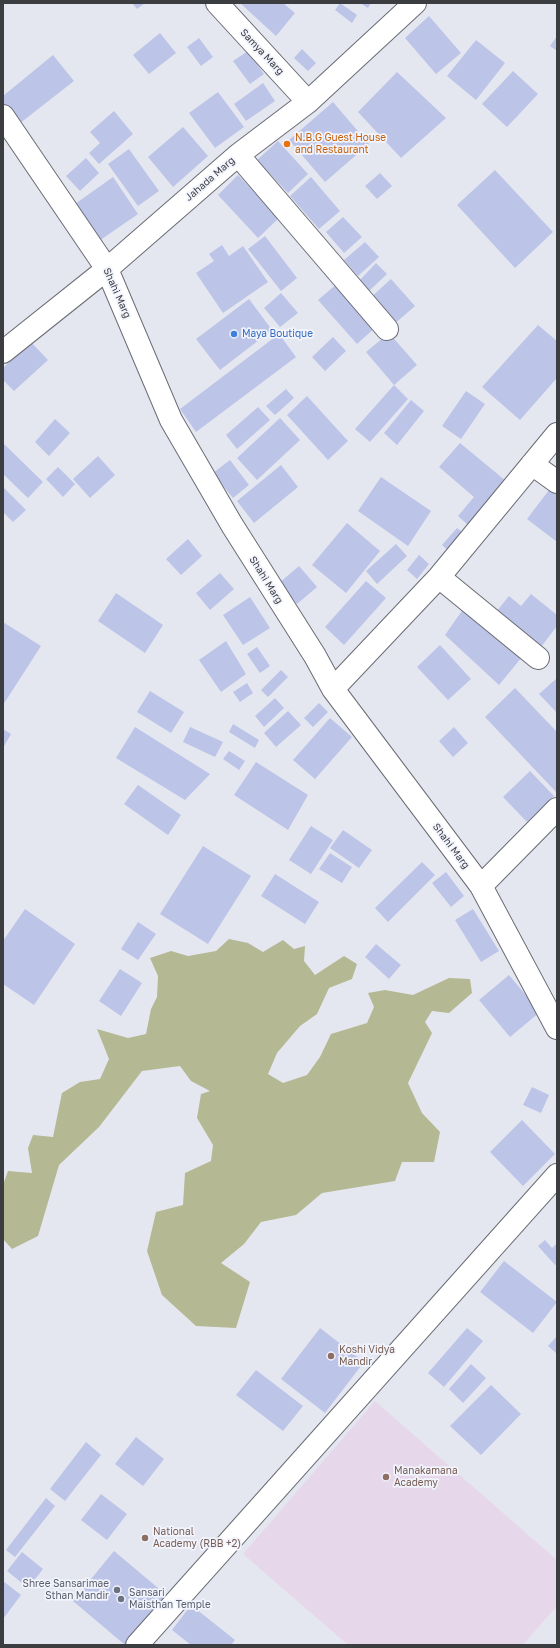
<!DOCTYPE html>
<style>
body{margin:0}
#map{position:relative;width:560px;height:1648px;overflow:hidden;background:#e5e7f0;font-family:"Golos Text",sans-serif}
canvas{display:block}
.frame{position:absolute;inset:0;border:4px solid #3c3d40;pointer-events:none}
</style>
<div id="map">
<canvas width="560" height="1648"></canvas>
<div class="frame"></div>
</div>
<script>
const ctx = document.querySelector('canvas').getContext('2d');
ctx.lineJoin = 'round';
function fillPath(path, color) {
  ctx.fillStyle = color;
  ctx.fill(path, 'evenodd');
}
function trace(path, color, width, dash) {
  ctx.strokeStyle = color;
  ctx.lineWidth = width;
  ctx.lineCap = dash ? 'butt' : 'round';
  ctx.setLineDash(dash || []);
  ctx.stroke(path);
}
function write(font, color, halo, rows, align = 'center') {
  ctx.font = font + ' "Golos Text",sans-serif';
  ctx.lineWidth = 3.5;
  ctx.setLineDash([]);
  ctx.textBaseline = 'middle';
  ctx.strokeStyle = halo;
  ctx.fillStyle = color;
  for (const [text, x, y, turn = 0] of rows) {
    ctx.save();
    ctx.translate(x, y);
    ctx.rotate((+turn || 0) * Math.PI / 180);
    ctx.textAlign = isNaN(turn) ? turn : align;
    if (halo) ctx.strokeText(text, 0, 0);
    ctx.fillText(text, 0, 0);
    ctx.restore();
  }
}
fillPath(new Path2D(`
 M 375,1401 L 557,1560 L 557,1606 L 523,1645 L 348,1645 L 243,1554 Z`), '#e7d7ea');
fillPath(new Path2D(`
 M 229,939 L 248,943 L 263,952 L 283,940 L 294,949 L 305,946 L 304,961 L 315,975 L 344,956 L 357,964 L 352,979 L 329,988 L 317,1014 L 300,1026 L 277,1053 L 268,1074 L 283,1083 L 307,1075 L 320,1057 L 331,1034 L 367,1023 L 374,1007 L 368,993 L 385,990 L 413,995 L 449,978 L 470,979 L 472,993 L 449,1013 L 432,1011 L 425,1022 L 432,1033 L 408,1083 L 422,1113 L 440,1132 L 434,1162 L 402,1162 L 395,1181 L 322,1193 L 296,1215 L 261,1222 L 244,1244 L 221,1263 L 250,1282 L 236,1328 L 196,1326 L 162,1295 L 147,1251 L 156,1212 L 183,1205 L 185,1173 L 211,1161 L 213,1145 L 197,1118 L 201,1094 L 210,1091 L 191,1081 L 180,1066 L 142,1071 L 99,1127 L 59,1165 L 38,1236 L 12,1249 L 3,1239 L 3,1185 L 8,1171 L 32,1173 L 28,1148 L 33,1135 L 53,1137 L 62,1093 L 80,1082 L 100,1079 L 109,1059 L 97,1029 L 128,1038 L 146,1034 L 151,1009 L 157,997 L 158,976 L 150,958 L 171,951 L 188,956 L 216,951 Z`), '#b4b893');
fillPath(new Path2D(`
 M 132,3 L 145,3 L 137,9 Z
 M 240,3 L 283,3 L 295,13 L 276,36 Z
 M 340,3 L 357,15 L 352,23 L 335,10 Z
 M 360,3 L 371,3 L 368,8 Z
 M 429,16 L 461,53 L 436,74 L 405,38 Z
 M 160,33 L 176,53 L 149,74 L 133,55 Z
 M 557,36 L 557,51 L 550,46 Z
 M 199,38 L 213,57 L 201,66 L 187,47 Z
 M 476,40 L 505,63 L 476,100 L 447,76 Z
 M 302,49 L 316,63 L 308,71 L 294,58 Z
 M 248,51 L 264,74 L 250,84 L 233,61 Z
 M 53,55 L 74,81 L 19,124 L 3,105 L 3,96 Z
 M 513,71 L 538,94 L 507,127 L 482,104 Z
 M 397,72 L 446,118 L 401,158 L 358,112 Z
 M 263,83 L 275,101 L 246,121 L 234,104 Z
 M 218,92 L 244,127 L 215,148 L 189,113 Z
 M 333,102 L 369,144 L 325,182 L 289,140 Z
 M 114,111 L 133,134 L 99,164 L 89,153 L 100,143 L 90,132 Z
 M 183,127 L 208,156 L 173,187 L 148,157 Z
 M 278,141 L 308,174 L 288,193 L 257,160 Z
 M 129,149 L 159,191 L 138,206 L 108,164 Z
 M 86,158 L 99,173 L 80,191 L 66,176 Z
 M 495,170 L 553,232 L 515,268 L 457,205 Z
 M 380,173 L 392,186 L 377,199 L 365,186 Z
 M 238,175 L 279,218 L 258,238 L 218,195 Z
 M 113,177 L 138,214 L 99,241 L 75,204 Z
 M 311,177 L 340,211 L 319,229 L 290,196 Z
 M 343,217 L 362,237 L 344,253 L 326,232 Z
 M 265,236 L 297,278 L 281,291 L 248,249 Z
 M 365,242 L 379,257 L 358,276 L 344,260 Z
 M 222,245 L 229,256 L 243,246 L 268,282 L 223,313 L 196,273 L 214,261 L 209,254 Z
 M 376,263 L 387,274 L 367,293 L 357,283 Z
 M 391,279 L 415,306 L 392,326 L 369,299 Z
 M 338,283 L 377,326 L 357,344 L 318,300 Z
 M 281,293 L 298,313 L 280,327 L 264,308 Z
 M 249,299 L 272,330 L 220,370 L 196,339 Z
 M 538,325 L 557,341 L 557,378 L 520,420 L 482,387 Z
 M 389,333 L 417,365 L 394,385 L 366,352 Z
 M 279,334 L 296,357 L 196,432 L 180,409 Z
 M 333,337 L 346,351 L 325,371 L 312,357 Z
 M 31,342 L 48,360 L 14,391 L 3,380 L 3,368 Z
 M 394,385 L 408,399 L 370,442 L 355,429 Z
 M 286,389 L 294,398 L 275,415 L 266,406 Z
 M 466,391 L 485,404 L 461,439 L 442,426 Z
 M 307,396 L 348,441 L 328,460 L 287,415 Z
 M 411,400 L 424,411 L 397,445 L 384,433 Z
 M 258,407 L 270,420 L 237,449 L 226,435 Z
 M 280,418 L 300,440 L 257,480 L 237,458 Z
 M 55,419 L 70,433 L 49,456 L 35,442 Z
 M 3,443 L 43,482 L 28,498 L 3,474 Z
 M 460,443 L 506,481 L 469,526 L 458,516 L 474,497 L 439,467 Z
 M 98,456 L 115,475 L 90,498 L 73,479 Z
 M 230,460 L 249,485 L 233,498 L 213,473 Z
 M 281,465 L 298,487 L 254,523 L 237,501 Z
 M 58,467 L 75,484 L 63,497 L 46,479 Z
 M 381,477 L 431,511 L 408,546 L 358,511 Z
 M 552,486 L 557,490 L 557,542 L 527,519 Z
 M 3,487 L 26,510 L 13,522 L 3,512 Z
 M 347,523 L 380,551 L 346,593 L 312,565 Z
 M 457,528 L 466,535 L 451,553 L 442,545 Z
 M 188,539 L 202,556 L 181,575 L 166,559 Z
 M 396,544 L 407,556 L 377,584 L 366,571 Z
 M 419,555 L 429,564 L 417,579 L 407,570 Z
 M 299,566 L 317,587 L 297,604 L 279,583 Z
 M 220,573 L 234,589 L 210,610 L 196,593 Z
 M 366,581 L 386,598 L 344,645 L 325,627 Z
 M 116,593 L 163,625 L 145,653 L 98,621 Z
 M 531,594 L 557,615 L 557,626 L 541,647 L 496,612 L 509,596 L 521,606 Z
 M 250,597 L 270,628 L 243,645 L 223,615 Z
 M 464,608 L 522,657 L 499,685 L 445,635 Z
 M 3,622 L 41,646 L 3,705 Z
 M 226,641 L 246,674 L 221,692 L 199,660 Z
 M 440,645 L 471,679 L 448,700 L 417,667 Z
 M 257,647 L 270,666 L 260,673 L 247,654 Z
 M 281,670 L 288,677 L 268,697 L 261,690 Z
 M 557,678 L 557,713 L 539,694 Z
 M 247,683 L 253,693 L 240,702 L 233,692 Z
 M 515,688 L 557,732 L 557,793 L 485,717 Z
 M 150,691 L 184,712 L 171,733 L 137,712 Z
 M 275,698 L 284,708 L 264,727 L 255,716 Z
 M 319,703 L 328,712 L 313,727 L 304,718 Z
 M 288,711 L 301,725 L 276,747 L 264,733 Z
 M 330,718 L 352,737 L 315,779 L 293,760 Z
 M 233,724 L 259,740 L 255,748 L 229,732 Z
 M 135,727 L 210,774 L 185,800 L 116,758 Z
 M 190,727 L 223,742 L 215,757 L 183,742 Z
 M 454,727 L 468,743 L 453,757 L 439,741 Z
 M 3,729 L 11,734 L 3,748 Z
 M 229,751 L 245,761 L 239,770 L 223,759 Z
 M 256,762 L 308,795 L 288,830 L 234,795 Z
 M 530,771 L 554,796 L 527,822 L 503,797 Z
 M 138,785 L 181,815 L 168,835 L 124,804 Z
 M 311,826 L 333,840 L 311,874 L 289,860 Z
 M 343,830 L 372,850 L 359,868 L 330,848 Z
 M 203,846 L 251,876 L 208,944 L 160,914 Z
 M 330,853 L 352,867 L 342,883 L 319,869 Z
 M 422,862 L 435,875 L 388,922 L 375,908 Z
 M 446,872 L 464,896 L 451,907 L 432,883 Z
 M 275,874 L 319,902 L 305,924 L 261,896 Z
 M 25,909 L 75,944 L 34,1005 L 3,984 L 3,941 Z
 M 473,909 L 499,951 L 481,962 L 455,920 Z
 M 138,922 L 156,934 L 138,960 L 121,949 Z
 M 376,944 L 401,965 L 389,979 L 365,957 Z
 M 120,969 L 142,983 L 121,1016 L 99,1001 Z
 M 509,975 L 540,1012 L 510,1037 L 479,1000 Z
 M 532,1087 L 549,1095 L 541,1113 L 523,1105 Z
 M 522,1120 L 555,1154 L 523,1186 L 490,1152 Z
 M 545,1240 L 552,1248 L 557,1243 L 557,1264 L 555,1265 L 538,1246 Z
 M 504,1261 L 557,1302 L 533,1333 L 480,1292 Z
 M 320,1328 L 364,1362 L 325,1413 L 281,1379 Z
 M 467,1328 L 483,1341 L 444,1387 L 428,1373 Z
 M 557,1336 L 557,1354 L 548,1346 Z
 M 471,1364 L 486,1378 L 463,1403 L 449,1389 Z
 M 256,1370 L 303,1406 L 283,1431 L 236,1395 Z
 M 491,1385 L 521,1414 L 481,1455 L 450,1426 Z
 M 136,1437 L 164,1459 L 143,1486 L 115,1464 Z
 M 86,1442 L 101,1455 L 65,1501 L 50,1489 Z
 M 101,1494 L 127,1514 L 107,1540 L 81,1520 Z
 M 46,1498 L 55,1506 L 15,1557 L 6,1550 Z
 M 114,1551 L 170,1598 L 131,1645 L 125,1645 L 73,1601 Z
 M 22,1552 L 43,1569 L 28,1588 L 7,1571 Z
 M 3,1581 L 21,1595 L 3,1619 Z
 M 191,1605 L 235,1640 L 231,1645 L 191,1645 L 172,1630 Z`), '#bcc4e8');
const minor = new Path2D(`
 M 217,3 L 308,102
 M 3,116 L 107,269 L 171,420 L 232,525 L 315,656 L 333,689 L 481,886 L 557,1028
 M 238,155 L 387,329
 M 3,352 L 107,269 L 238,155 L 308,102 L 415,3
 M 532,464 L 557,482
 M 439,577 L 538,658
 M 333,689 L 439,577 L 557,434
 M 481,886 L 557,809
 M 137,1645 L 557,1175`);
trace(minor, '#6a6c74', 24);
trace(minor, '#fff', 22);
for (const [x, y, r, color] of [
 [287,144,4,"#e8710a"],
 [234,334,4,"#3f7fe0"],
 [331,1356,4,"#8d6e63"],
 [386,1477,4,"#8d6e63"],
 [145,1538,4,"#8d6e63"],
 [117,1590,4,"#6b7280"],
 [121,1599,4,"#6b7280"]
]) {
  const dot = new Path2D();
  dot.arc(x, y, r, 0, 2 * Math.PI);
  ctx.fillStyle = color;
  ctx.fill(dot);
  trace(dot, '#f2f4fd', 1.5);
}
write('10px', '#3c3d40', '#f2f4fd', [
 ["Samya Marg",262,52,47],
 ["Jahada Marg",210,179,-41],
 ["Shahi Marg",117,293,66],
 ["Shahi Marg",266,580,58],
 ["Shahi Marg",451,846,53]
]);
write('10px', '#c56008', '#f2f4fd', [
 ["N.B.G Guest House",295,138],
 ["and Restaurant",295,150]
], 'left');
write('10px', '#366cbe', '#f2f4fd', [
 ["Maya Boutique",242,334]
], 'left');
write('10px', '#785e54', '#f2f4fd', [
 ["Koshi Vidya",339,1350],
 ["Mandir",339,1362],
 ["Manakamana",394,1471],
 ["Academy",394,1483],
 ["National",153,1532],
 ["Academy (RBB +2)",153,1544]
], 'left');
write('10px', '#5b616d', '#f2f4fd', [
 ["Shree Sansarimae",109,1584],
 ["Sthan Mandir",109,1596],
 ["Sansari",129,1593,"left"],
 ["Maisthan Temple",129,1605,"left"]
], 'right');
</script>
